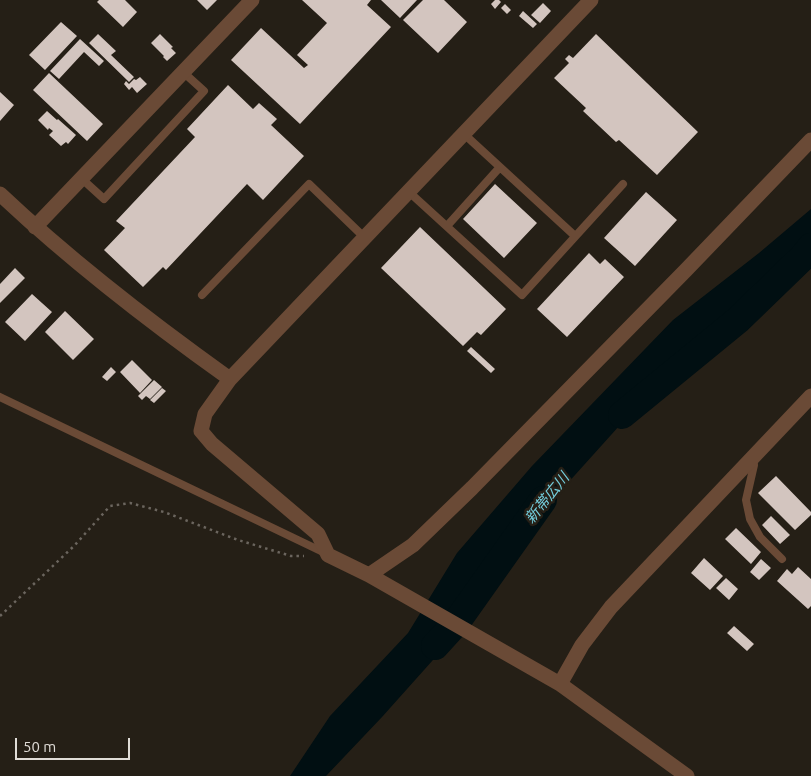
<!DOCTYPE html>
<meta charset="utf-8">
<style>
body{margin:0}
#map{position:relative;width:811px;height:776px;overflow:hidden;background:#251f16;font-family:Ubuntu,sans-serif}
canvas{display:block}
.scale{position:absolute;left:15px;top:738px;width:115px;height:22px;box-sizing:border-box;border:2px solid #e0dcd7;border-top:0;padding-left:6px;font-size:15px;line-height:18px;white-space:nowrap;color:#e0dcd7;-webkit-text-stroke:4px #251f16;paint-order:stroke}
</style>
<div id="map">
<canvas width="811" height="776"></canvas>
<div class="scale">50 m</div>
</div>
<script>
const ctx = document.querySelector('canvas').getContext('2d');
ctx.lineJoin = 'round';
function fillPath(path, color) {
  ctx.fillStyle = color;
  ctx.fill(path, 'evenodd');
}
function trace(path, color, width, dash) {
  ctx.strokeStyle = color;
  ctx.lineWidth = width;
  ctx.lineCap = dash ? 'butt' : 'round';
  ctx.setLineDash(dash || []);
  ctx.stroke(path);
}
function write(font, color, halo, rows, align = 'center') {
  ctx.font = font + ' Ubuntu,"Noto Sans JP",sans-serif';
  ctx.lineWidth = 5;
  ctx.setLineDash([]);
  ctx.textBaseline = 'middle';
  ctx.strokeStyle = halo;
  ctx.fillStyle = color;
  for (const [text, x, y, turn = 0] of rows) {
    ctx.save();
    ctx.translate(x, y);
    ctx.rotate((+turn || 0) * Math.PI / 180);
    ctx.textAlign = isNaN(turn) ? turn : align;
    if (halo) ctx.strokeText(text, 0, 0);
    ctx.fillText(text, 0, 0);
    ctx.restore();
  }
}
fillPath(new Path2D(`
 M 811,209 L 811,266 L 768,306 L 692,345 L 557,495 L 488,563 L 441,651 L 382,717 L 326,776 L 290,776 L 330,716 L 408,633 L 457,553 L 532,466 L 673,320 L 759,253 Z`), '#010f12');
trace(new Path2D(`
 M 622,415 L 738,320 L 804,256 L 811,247
 M 435,646 L 456,623 L 543,500`), '#010f12', 28);
fillPath(new Path2D(`
 M 99,0 L 125,0 L 137,12 L 123,27 L 97,2 Z
 M 197,0 L 217,0 L 207,10 Z
 M 302,0 L 371,0 L 367,5 L 391,27 L 300,124 L 231,60 L 261,28 L 304,68 L 308,65 L 297,55 L 327,23 Z
 M 381,0 L 417,0 L 400,18 Z
 M 423,0 L 444,0 L 467,22 L 438,53 L 403,20 Z
 M 495,0 L 499,0 L 501,2 L 495,9 L 491,4 Z
 M 543,3 L 551,11 L 540,23 L 531,15 Z
 M 505,4 L 511,10 L 507,14 L 501,8 Z
 M 523,11 L 537,24 L 533,28 L 519,16 Z
 M 61,22 L 77,36 L 45,70 L 29,55 Z
 M 98,34 L 116,51 L 111,55 L 134,77 L 129,82 L 89,43 Z
 M 160,34 L 173,47 L 171,48 L 176,53 L 167,61 L 163,57 L 164,56 L 151,43 Z
 M 596,34 L 698,132 L 657,175 L 619,140 L 616,142 L 583,111 L 586,108 L 554,78 L 569,63 L 565,59 L 569,55 L 573,58 Z
 M 80,39 L 104,61 L 99,66 L 84,52 L 59,79 L 50,71 Z
 M 49,73 L 103,124 L 87,141 L 33,90 Z
 M 140,77 L 147,84 L 137,93 L 132,87 L 129,90 L 124,84 L 126,81 L 129,84 L 134,79 L 136,80 Z
 M 228,85 L 253,109 L 259,103 L 277,119 L 271,125 L 304,156 L 263,200 L 247,184 L 166,270 L 163,267 L 143,287 L 104,250 L 125,228 L 116,221 L 195,137 L 187,129 Z
 M 0,92 L 14,105 L 0,121 Z
 M 47,111 L 57,120 L 58,119 L 76,135 L 68,144 L 66,142 L 61,146 L 49,135 L 53,131 L 49,128 L 48,130 L 38,120 Z
 M 495,184 L 537,223 L 504,258 L 463,219 Z
 M 646,192 L 677,220 L 635,266 L 604,238 Z
 M 420,227 L 506,309 L 481,335 L 477,332 L 463,346 L 381,268 Z
 M 589,253 L 600,264 L 605,259 L 624,277 L 567,337 L 537,309 Z
 M 15,268 L 25,278 L 0,303 L 0,284 Z
 M 32,294 L 52,312 L 25,341 L 5,322 Z
 M 65,311 L 94,339 L 73,360 L 45,332 Z
 M 471,347 L 495,369 L 491,373 L 467,351 Z
 M 132,360 L 152,380 L 140,393 L 120,372 Z
 M 111,367 L 116,372 L 107,381 L 102,377 Z
 M 154,380 L 162,387 L 150,399 L 146,396 L 142,400 L 138,396 Z
 M 162,388 L 166,391 L 154,403 L 150,400 Z
 M 776,476 L 811,512 L 811,515 L 795,530 L 758,493 Z
 M 771,516 L 790,535 L 780,544 L 762,525 Z
 M 736,528 L 761,552 L 751,564 L 725,539 Z
 M 704,558 L 723,576 L 710,590 L 691,573 Z
 M 761,559 L 771,568 L 759,580 L 750,572 Z
 M 798,567 L 811,579 L 811,606 L 808,609 L 777,581 L 787,569 L 792,574 Z
 M 726,578 L 738,589 L 729,600 L 716,588 Z
 M 734,626 L 754,644 L 747,651 L 727,633 Z`), '#d3c5bf');
trace(new Path2D(`
 M 0,616 L 74,546 L 110,506 L 130,503 L 164,512 L 238,540 L 291,556 L 304,556`), '#6b655e', 2.5, [2.5, 4]);
trace(new Path2D(`
 M 464,134 L 575,236
 M 82,179 L 104,199 L 204,91 L 183,72
 M 409,192 L 522,295 L 623,184
 M 447,226 L 500,167
 M 202,295 L 309,184 L 365,238
 M 0,397 L 325,553
 M 753,457 L 754,465 L 746,500 L 750,519 L 760,537 L 782,559`), '#6a4a36', 8);
trace(new Path2D(`
 M 591,0 L 230,379 L 205,414 L 201,431 L 212,444 L 318,534 L 328,555 L 369,575 L 560,684 L 687,776
 M 0,194 C 72,262 150,322 230,379
 M 35,227 L 252,0
 M 369,575 L 413,545 L 472,488 L 686,270 L 811,140
 M 560,684 L 582,645 L 611,607 L 811,396`), '#6a4a36', 15);
write('italic 15px', '#74cfde', '#251f16', [
 ["新帯広川",547,498,-51]
]);
</script>
